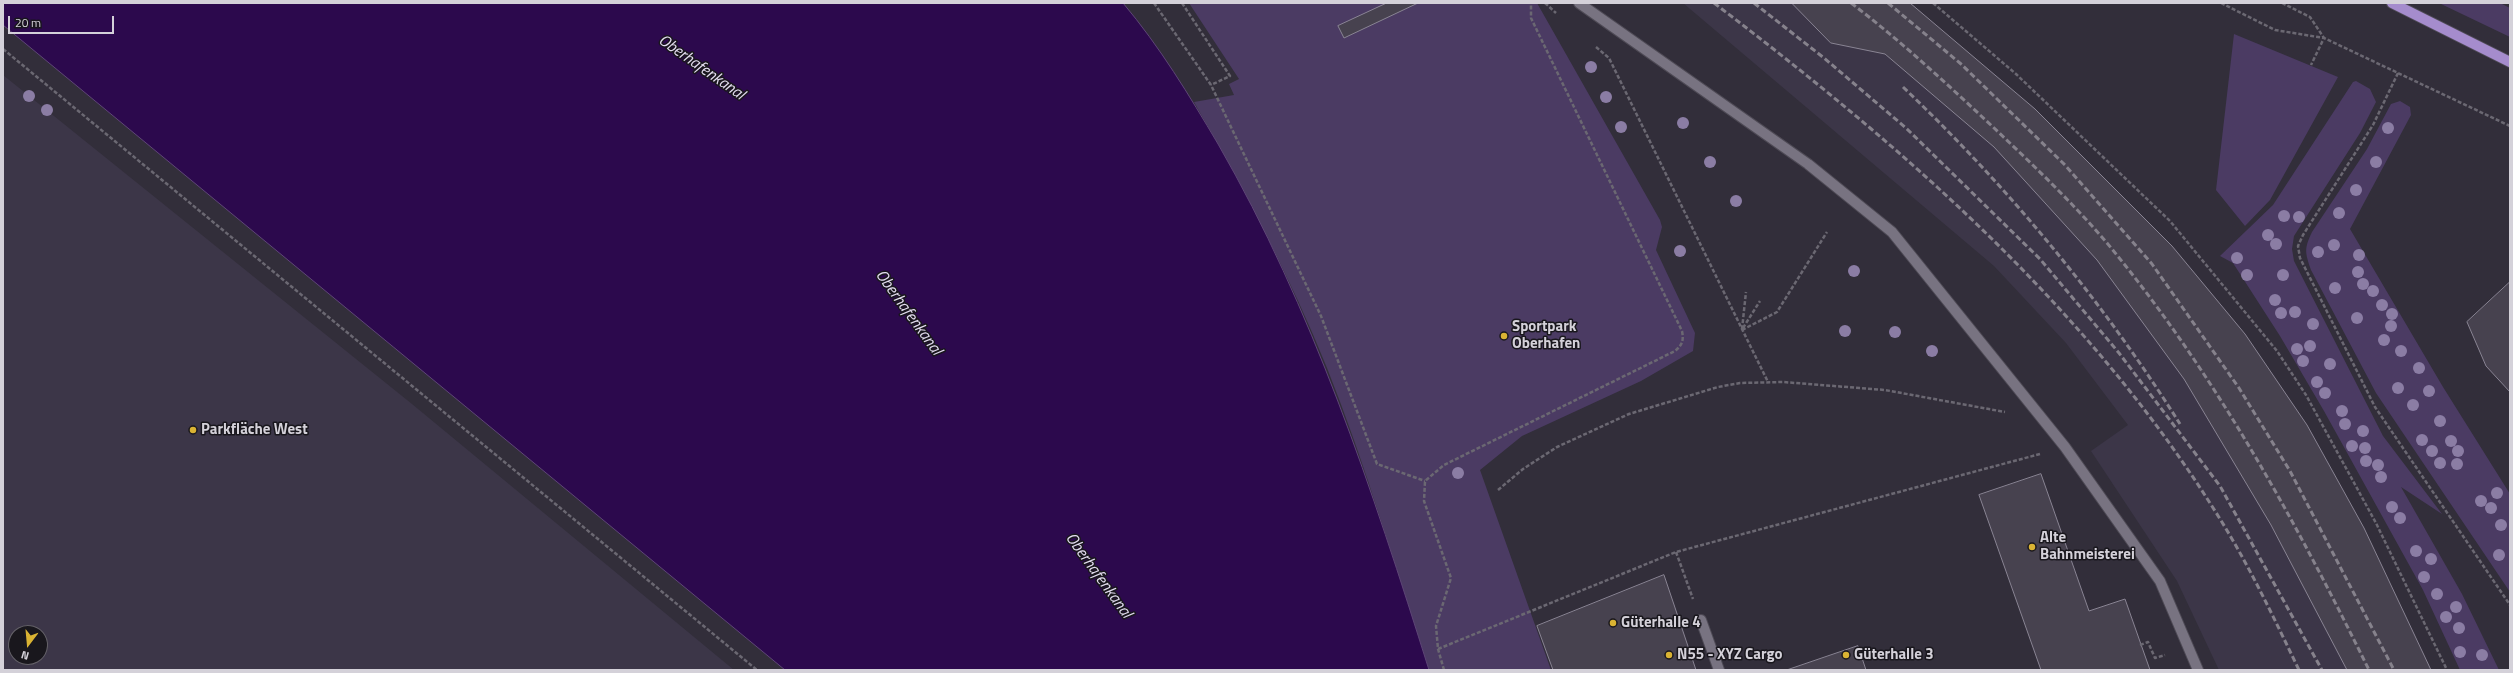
<!DOCTYPE html>
<meta charset="utf-8">
<style>
body{margin:0}
#map{position:relative;width:2513px;height:673px;overflow:hidden;background:#322e3a;font-family:"Titillium Web",sans-serif}
canvas{display:block}
.frame{position:absolute;inset:0;border:4px solid #d4d1d9;pointer-events:none}
.north{position:absolute;left:8px;top:625px;width:40px;height:40px;box-sizing:border-box;background:#19171d;border:1px solid #646168;border-radius:50%;rotate:196deg;font-size:11px;font-weight:700;line-height:16px;text-align:center;color:#d4d1d9}
.north::after{content:'';display:block;margin:auto;width:14px;height:18px;background:#dab333;clip-path:polygon(50% 0,100% 100%,50% 72%,0 100%)}
.scale{position:absolute;left:8px;top:16px;width:106px;height:18px;box-sizing:border-box;border:2px solid #d4d1d9;border-top:0;padding-left:5px;font-size:12px;line-height:14px;white-space:nowrap;color:#d4d1d9;-webkit-text-stroke:3px #19171d;paint-order:stroke}
</style>
<div id="map">
<canvas width="2513" height="673"></canvas>
<div class="frame"></div>
<div class="north">N</div>
<div class="scale">20 m</div>
</div>
<script>
const ctx = document.querySelector('canvas').getContext('2d');
ctx.lineJoin = 'round';
function fillPath(path, color) {
  ctx.fillStyle = color;
  ctx.fill(path, 'evenodd');
}
function trace(path, color, width, dash) {
  ctx.strokeStyle = color;
  ctx.lineWidth = width;
  ctx.lineCap = dash ? 'butt' : 'round';
  ctx.setLineDash(dash || []);
  ctx.stroke(path);
}
function write(font, color, halo, rows, align = 'center') {
  ctx.font = font + ' "Titillium Web",sans-serif';
  ctx.lineWidth = 3;
  ctx.setLineDash([]);
  ctx.textBaseline = 'middle';
  ctx.strokeStyle = halo;
  ctx.fillStyle = color;
  for (const [text, x, y, turn = 0] of rows) {
    ctx.save();
    ctx.translate(x, y);
    ctx.rotate((+turn || 0) * Math.PI / 180);
    ctx.textAlign = isNaN(turn) ? turn : align;
    if (halo) ctx.strokeText(text, 0, 0);
    ctx.fillText(text, 0, 0);
    ctx.restore();
  }
}
fillPath(new Path2D(`
 M 1683,3 L 1910,3 L 2035,109 L 2172,246 L 2245,334 L 2307,425 L 2364,528 L 2431,670 L 2219,670 L 2177,581 L 2091,451 L 2128,425 L 2066,343 L 1994,266 Z
 M 3,75 L 412,404 L 734,670 L 3,670 ZM 16,633 L 40,633 L 40,657 L 16,657 Z`), '#3c3648');
fillPath(new Path2D(`
 M 1189,3 L 1537,3 L 1660,220 L 1662,227 L 1656,250 L 1695,333 L 1693,351 L 1641,381 L 1522,436 L 1480,470 L 1551,670 L 1429,670 C 1396,569 1366,466 1327,368 C 1290,276 1243,188 1194,102 L 1234,95 L 1229,84 L 1239,79 Z
 M 2439,3 L 2500,3 L 2510,8 L 2510,37 Z
 M 2234,34 L 2338,77 L 2270,200 L 2245,226 L 2216,190 Z
 M 2356,81 L 2370,89 L 2376,102 L 2360,133 L 2294,236 L 2292,249 L 2294,261 L 2383,436 L 2442,514 L 2401,487 L 2462,594 L 2499,670 L 2460,670 L 2423,590 L 2324,411 L 2280,336 L 2233,263 L 2220,256 L 2273,205 L 2353,82 Z
 M 2400,101 L 2410,107 L 2411,115 L 2350,229 L 2443,387 L 2510,494 L 2510,592 L 2376,393 L 2311,270 C 2305,252 2304,249 2312,232 L 2367,149 L 2391,104 Z`), '#4b3b63');
const water = new Path2D(`
 M 3,3 L 1123,3 C 1160,47 1189,95 1218,144 C 1313,309 1372,489 1429,670 L 785,670 L 3,25 Z`);
fillPath(water, '#2c094d');
trace(water, '#5e4577', 1);
const building = new Path2D(`
 M 1387,3 L 1418,3 L 1344,38 L 1338,26 Z
 M 1792,3 L 1910,3 L 2035,109 L 2172,246 L 2245,334 L 2307,425 L 2364,528 L 2431,670 L 2347,670 L 2271,525 L 2184,379 L 2097,260 L 1994,147 L 1885,54 L 1831,43 Z
 M 2510,282 L 2510,392 L 2486,366 L 2467,322 Z
 M 2041,474 L 2089,611 L 2125,599 L 2150,670 L 2041,670 L 1979,495 Z
 M 1664,575 L 1696,670 L 1553,670 L 1537,626 Z
 M 1858,646 L 1866,670 L 1787,670 Z`);
fillPath(building, '#47424f');
trace(building, '#898493', 1);
const minor = new Path2D(`
 M 1579,3 L 1808,164 L 1892,232 L 2065,447 L 2160,581 L 2198,670
 M 1701,620 L 1719,670`);
const major = new Path2D(`
 M 2392,3 L 2510,62`);
trace(minor, '#4e4a55', 12);
trace(major, '#4e4a55', 12);
trace(new Path2D(`
 M 1154,3 L 1211,85 L 1321,316 L 1377,464 L 1425,481
 M 1182,3 L 1230,76 L 1211,85
 M 1545,3 L 1556,13
 M 1933,3 L 2016,74 L 2170,221 L 2277,351 L 2306,395 L 2376,523 L 2447,670
 M 2221,3 L 2275,30 L 2324,38 L 2510,126
 M 2282,3 L 2310,17 L 2324,38 L 2311,65
 M 1596,47 L 1609,58 L 1768,382
 M 3,49 L 757,670
 M 2398,73 L 2373,125 L 2303,235 L 2298,246 L 2300,258 L 2375,407 L 2510,605
 M 1743,328 L 1760,301
 M 1742,329 L 1746,292
 M 1742,330 L 1777,312 L 1827,232
 M 1498,490 L 1523,469 L 1557,447 L 1629,414 L 1718,387 L 1740,383 L 1783,382 L 1885,390 L 2005,412
 M 1676,552 L 1693,599
 M 2140,645 L 2148,642 L 2155,658 L 2165,655
 M 1438,649 L 1676,552 L 2040,454
 M 1444,670 L 1438,649 L 1436,626 L 1451,578 L 1424,501 L 1425,481 L 1444,465 L 1675,351 C 1682,345 1684,341 1682,331 L 1531,18 L 1531,3`), '#6b6872', 2.5, [4, 2]);
trace(minor, '#787381', 10);
trace(major, '#a58ccd', 10);
trace(new Path2D(`
 M 1714,3 C 1903,147 2087,307 2215,511 C 2247,561 2273,616 2299,670
 M 1754,3 L 1824,58 L 1906,128 L 2040,259 L 2119,353 L 2220,486 L 2322,670
 M 1851,3 C 1901,41 1947,84 1993,127 C 2032,164 2072,202 2107,243 C 2215,373 2295,520 2369,670
 M 1888,3 L 1961,64 L 2065,165 L 2152,264 L 2239,388 L 2290,471 L 2394,670
 M 1903,87 C 2008,187 2102,300 2180,424`), '#86828c', 3, [6, 3]);
ctx.fillStyle = '#8b7da4';
for (const [x, y] of [
 [1591,67],
 [29,96],
 [1606,97],
 [47,110],
 [1683,123],
 [1621,127],
 [2388,128],
 [1710,162],
 [2376,162],
 [2356,190],
 [1736,201],
 [2339,213],
 [2284,216],
 [2299,217],
 [2268,235],
 [2276,244],
 [2334,245],
 [1680,251],
 [2318,252],
 [2359,255],
 [2237,258],
 [1854,271],
 [2358,272],
 [2247,275],
 [2283,275],
 [2363,284],
 [2335,288],
 [2373,291],
 [2275,300],
 [2382,305],
 [2295,312],
 [2281,313],
 [2392,314],
 [2357,318],
 [2313,324],
 [2391,326],
 [1845,331],
 [1895,332],
 [2384,340],
 [2310,346],
 [2297,349],
 [1932,351],
 [2401,351],
 [2303,361],
 [2330,364],
 [2419,368],
 [2317,382],
 [2398,388],
 [2429,391],
 [2325,393],
 [2413,405],
 [2342,411],
 [2440,421],
 [2345,424],
 [2363,431],
 [2422,440],
 [2451,441],
 [2352,446],
 [2365,448],
 [2432,451],
 [2458,451],
 [2366,461],
 [2440,463],
 [2457,464],
 [2378,465],
 [1458,473],
 [2381,477],
 [2497,493],
 [2481,501],
 [2392,507],
 [2491,508],
 [2400,518],
 [2501,525],
 [2416,551],
 [2499,555],
 [2431,559],
 [2424,577],
 [2437,594],
 [2456,607],
 [2446,617],
 [2459,628],
 [2460,652],
 [2482,655]
]) {
  ctx.beginPath();
  ctx.arc(x, y, 6, 0, 2 * Math.PI);
  ctx.fill();
}
for (const [x, y, r, color] of [
 [1504,336,4,"#dab333"],
 [193,430,4,"#dab333"],
 [2032,547,4,"#dab333"],
 [1613,623,4,"#dab333"],
 [1669,655,4,"#dab333"],
 [1846,655,4,"#dab333"]
]) {
  const dot = new Path2D();
  dot.arc(x, y, r, 0, 2 * Math.PI);
  ctx.fillStyle = color;
  ctx.fill(dot);
  trace(dot, '#19171d', 1.5);
}
write('bold 15px', '#d4d1d9', '#19171d', [
 ["Sportpark",1512,327],
 ["Oberhafen",1512,344],
 ["Parkfläche West",201,430],
 ["Alte",2040,538],
 ["Bahnmeisterei",2040,555],
 ["Güterhalle 4",1621,623],
 ["N55 - XYZ Cargo",1677,655],
 ["Güterhalle 3",1854,655]
], 'left');
write('italic 16px', '#e4ddf1', '#19171d', [
 ["Oberhafenkanal",701,68,35],
 ["Oberhafenkanal",908,313,54],
 ["Oberhafenkanal",1098,576,54]
]);
</script>
